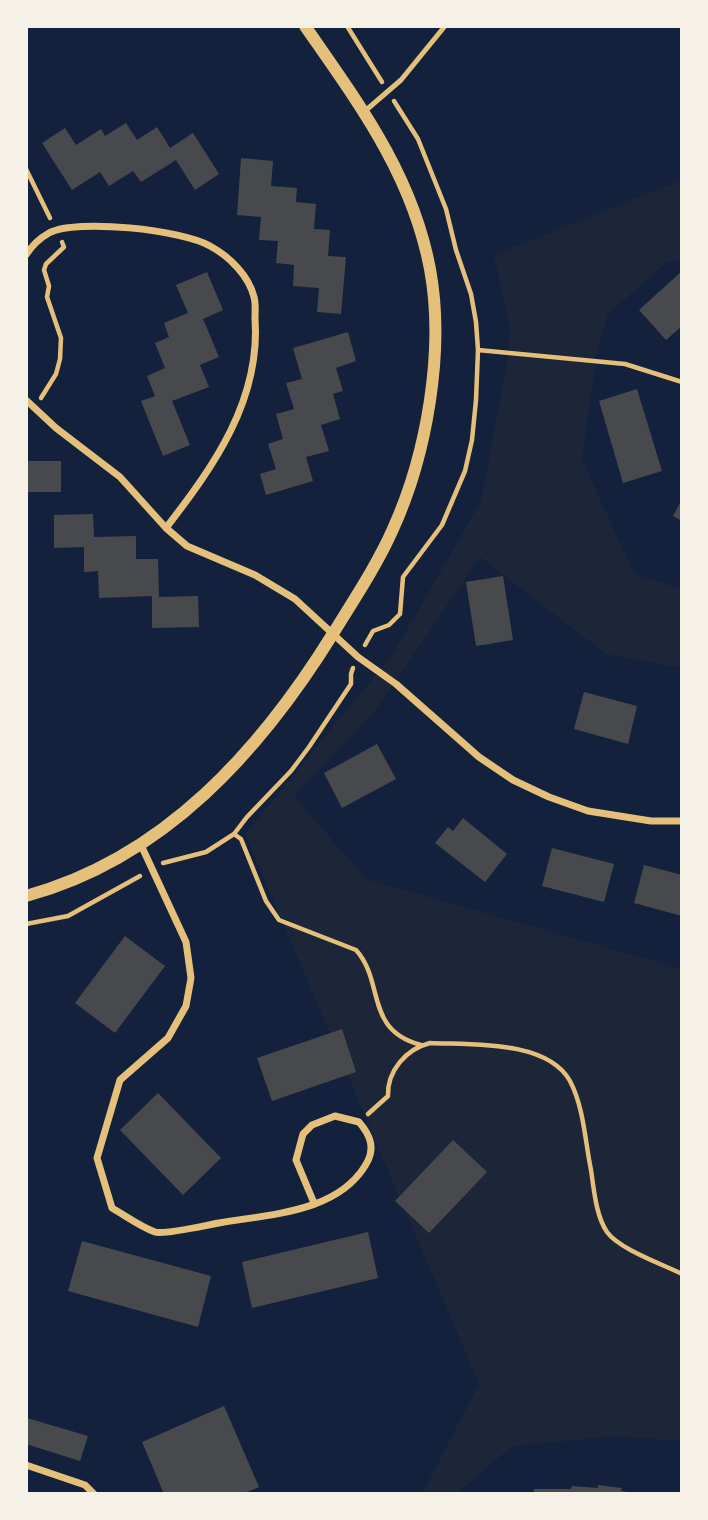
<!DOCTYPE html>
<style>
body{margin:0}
#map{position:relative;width:708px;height:1520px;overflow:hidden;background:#14213d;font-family:Mulish,sans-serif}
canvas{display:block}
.frame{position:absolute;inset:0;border:28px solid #f6f1e7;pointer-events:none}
</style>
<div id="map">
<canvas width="708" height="1520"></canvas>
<div class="frame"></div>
</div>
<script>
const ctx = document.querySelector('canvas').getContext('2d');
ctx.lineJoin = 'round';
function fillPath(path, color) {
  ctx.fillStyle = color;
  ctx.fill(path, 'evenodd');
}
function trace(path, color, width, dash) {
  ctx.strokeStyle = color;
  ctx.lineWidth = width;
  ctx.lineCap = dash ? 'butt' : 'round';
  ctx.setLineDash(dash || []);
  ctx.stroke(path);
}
fillPath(new Path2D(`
 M 682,180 L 682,260 L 667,262 L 608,314 L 597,352 L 582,459 L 634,574 L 682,589 L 682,668 L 606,654 L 480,557 L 375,711 L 294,796 L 366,879 L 682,969 L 682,1441 L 616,1436 L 512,1446 L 456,1494 L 422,1494 L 479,1384 L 245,834 L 393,654 L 481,501 L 508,358 L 510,329 L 494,255 Z`), '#1d2539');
fillPath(new Path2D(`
 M 126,123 L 137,140 L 157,127 L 170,148 L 193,133 L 219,174 L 195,190 L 176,160 L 141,182 L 133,171 L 109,186 L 100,172 L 72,190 L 42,143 L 65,128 L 76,145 L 101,129 L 105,136 Z
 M 241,158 L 273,161 L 271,186 L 297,188 L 296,202 L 316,204 L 314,229 L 330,230 L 328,256 L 346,257 L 341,314 L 317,312 L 319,288 L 293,286 L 294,265 L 276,263 L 278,241 L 259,240 L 261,217 L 237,215 Z
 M 682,271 L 682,326 L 666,340 L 639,310 Z
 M 207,272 L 223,310 L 203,319 L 219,357 L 200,365 L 209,387 L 172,401 L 190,445 L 163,456 L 141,401 L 155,396 L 147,376 L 165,368 L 155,343 L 169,337 L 164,323 L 188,313 L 176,285 Z
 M 348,332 L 356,361 L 336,368 L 343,391 L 333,394 L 340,419 L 321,425 L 329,451 L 306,457 L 313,481 L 266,495 L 260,474 L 276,469 L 268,444 L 283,439 L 276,414 L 294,409 L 286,383 L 302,379 L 293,348 Z
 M 637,389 L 662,471 L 623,483 L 599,401 Z
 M 26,461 L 61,461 L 61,492 L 26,492 Z
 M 682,499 L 682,521 L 673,516 Z
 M 93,514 L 94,537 L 136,536 L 136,559 L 158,559 L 159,597 L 198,596 L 199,627 L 152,628 L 152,596 L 99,598 L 98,571 L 84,572 L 84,547 L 54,548 L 54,515 Z
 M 503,576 L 513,640 L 476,646 L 466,582 Z
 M 584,692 L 637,706 L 628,744 L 574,729 Z
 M 377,744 L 396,779 L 342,808 L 324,773 Z
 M 463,818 L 507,854 L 485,882 L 435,843 L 448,827 L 453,831 Z
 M 552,848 L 614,864 L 604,902 L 542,886 Z
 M 644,865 L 682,875 L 682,916 L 634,903 Z
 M 125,936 L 165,966 L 115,1033 L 75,1003 Z
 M 342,1029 L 356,1072 L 272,1101 L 257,1058 Z
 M 158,1093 L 221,1158 L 183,1195 L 120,1130 Z
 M 453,1140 L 487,1172 L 429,1233 L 395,1201 Z
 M 368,1232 L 378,1278 L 252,1308 L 242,1262 Z
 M 82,1241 L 211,1276 L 198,1327 L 68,1291 Z
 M 224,1406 L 259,1487 L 243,1494 L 164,1494 L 142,1442 Z
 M 27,1418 L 88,1436 L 80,1461 L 26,1444 Z
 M 598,1485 L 622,1488 L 621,1491 L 629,1492 L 629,1494 L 533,1494 L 534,1489 L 571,1489 L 572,1486 L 598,1488 Z`), '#48494c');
trace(new Path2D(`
 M 347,26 L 382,82
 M 26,169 L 50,218
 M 478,350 L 625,364 L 682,382
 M 41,398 L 56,374 L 60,359 L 61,338 L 47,297 L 49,286 L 44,270 L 46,264 L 64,247 L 62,242
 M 365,645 L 373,631 L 389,625 L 400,614 L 403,577 L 442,525 L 465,471 L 472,440 L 476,400 L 478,350 L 476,322 L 471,294 L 456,250 L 446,209 L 418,139 L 394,101
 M 234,834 L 241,839 L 266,901 L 279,920 L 356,950 C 385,982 364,1030 421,1045
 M 163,863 L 206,852 L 234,834 L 247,817 L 291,771 L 309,747 L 351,684 L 351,674 L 353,668
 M 26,924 L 68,916 L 140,876
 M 368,1114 L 388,1096 C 387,1071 406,1049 430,1043 C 472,1045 547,1040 570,1081 C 584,1108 585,1141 591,1170 C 594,1190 596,1216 607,1232 C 619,1249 662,1264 682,1274`), '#e5c07b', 4.5);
trace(new Path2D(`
 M 365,111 L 401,80 L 445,26`), '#e5c07b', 5);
trace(new Path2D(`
 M 26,255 C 31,247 40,238 49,233 C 76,218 183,230 210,246 C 229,256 249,276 254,297 C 256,304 255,312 255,318 C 261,400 214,466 166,528
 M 26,400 L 56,428 L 120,477 L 166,528 L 187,546 L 255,575 L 295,599 L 358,657 L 396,684 L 479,757 L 513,780 L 549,797 L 588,811 L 651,821 L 682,821
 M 141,845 L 186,942 L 191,978 L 186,1006 L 168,1038 L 120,1080 L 97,1158 L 112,1208 C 126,1216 141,1227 155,1232 C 164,1235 207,1225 219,1223 C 269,1214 336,1213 365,1166 C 376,1149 371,1136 359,1122 L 335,1116 L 312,1125 L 303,1134 L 296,1160 L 314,1203
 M 26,1465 L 85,1485 L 94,1494`), '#e5c07b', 7);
trace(new Path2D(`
 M 26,896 C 165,858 261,750 334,632 C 355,598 377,565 393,529 C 427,454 445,350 430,269 C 412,174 359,104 305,26`), '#e5c07b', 12);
</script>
